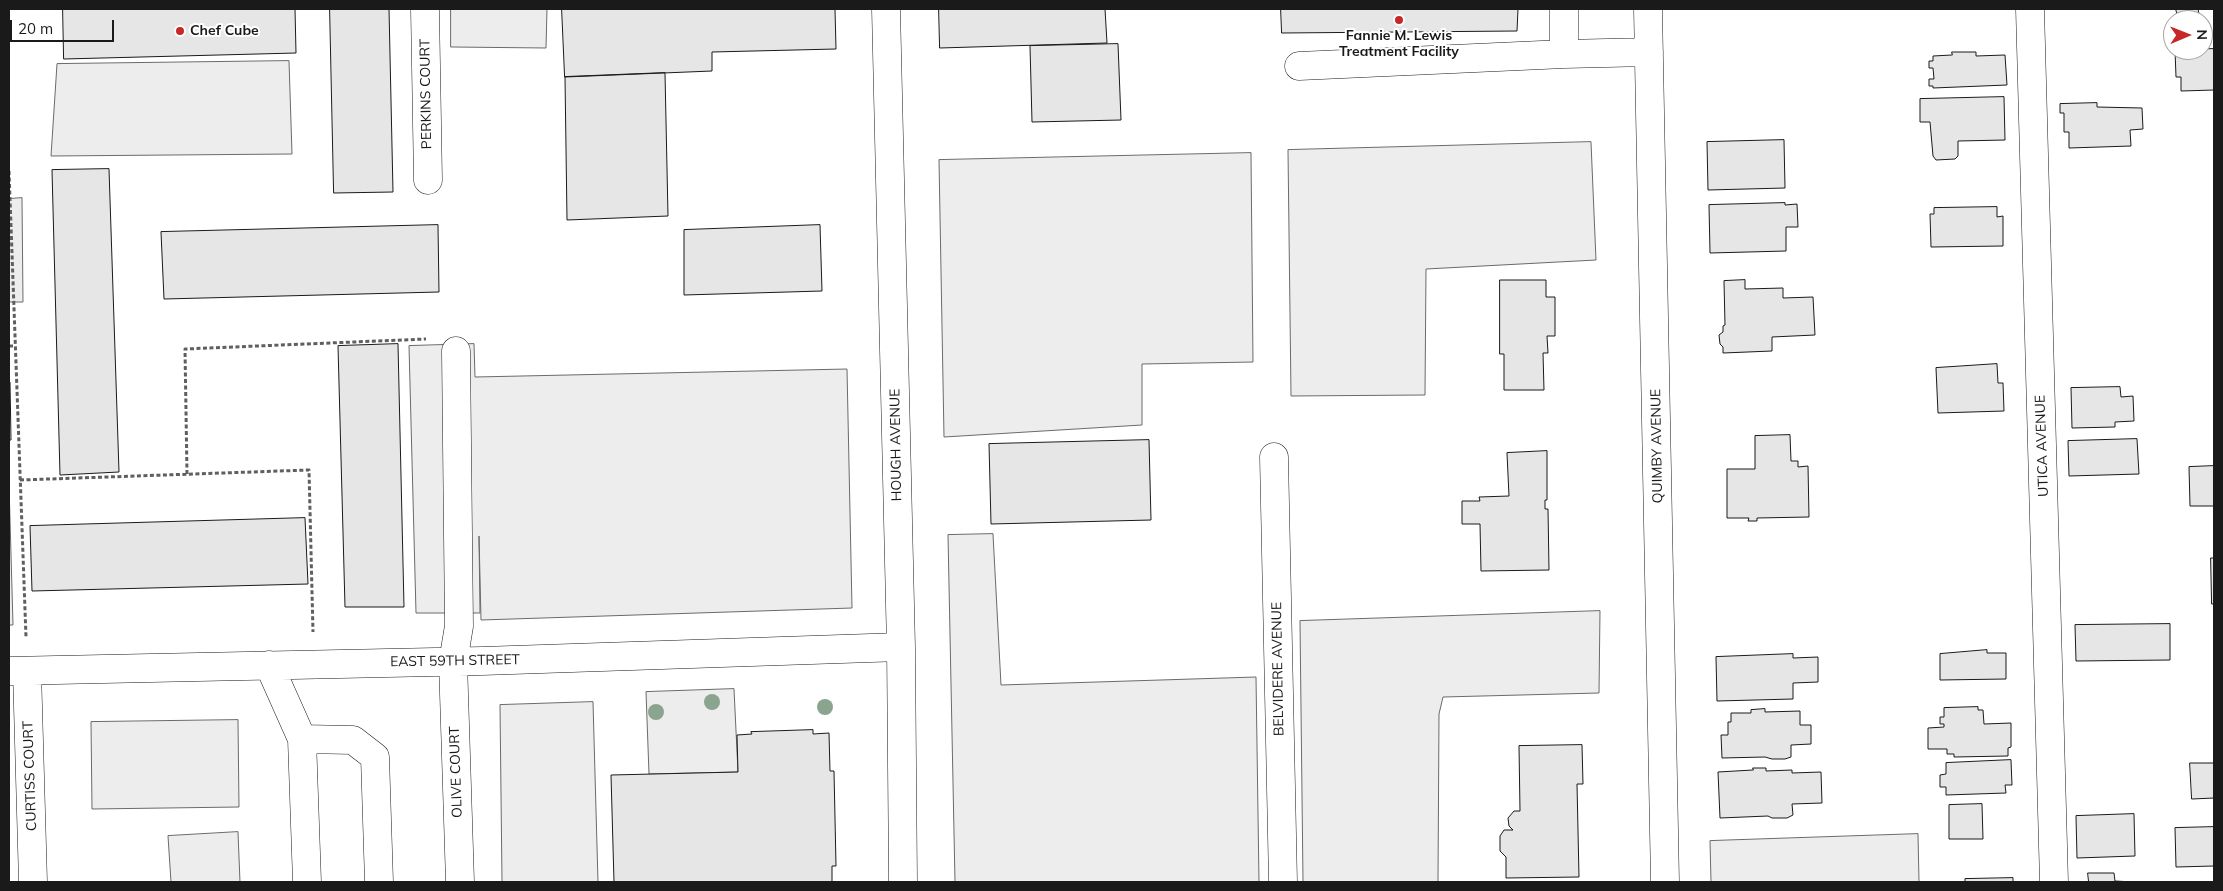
<!DOCTYPE html>
<style>
body{margin:0}
#map{position:relative;width:2223px;height:891px;overflow:hidden;background:#fff;font-family:Mulish,sans-serif}
canvas{display:block}
.frame{position:absolute;inset:0;border:10px solid #1a1a1a;pointer-events:none}
.north{position:absolute;left:2163px;top:10px;width:50px;height:50px;box-sizing:border-box;background:#fff;border:1px solid #a3a3a3;border-radius:50%;rotate:89deg;font-size:14px;font-weight:700;line-height:20px;text-align:center;color:#1a1a1a}
.north::after{content:'';display:block;margin:auto;width:18px;height:22px;background:#c62828;clip-path:polygon(50% 0,100% 100%,50% 72%,0 100%)}
.scale{position:absolute;left:10px;top:20px;width:104px;height:22px;box-sizing:border-box;border:2px solid #1a1a1a;border-top:0;padding-left:6px;font-size:15px;line-height:18px;white-space:nowrap;color:#1a1a1a;-webkit-text-stroke:4px #fff;paint-order:stroke}
</style>
<div id="map">
<canvas width="2223" height="891"></canvas>
<div class="frame"></div>
<div class="north">N</div>
<div class="scale">20 m</div>
</div>
<script>
const ctx = document.querySelector('canvas').getContext('2d');
ctx.lineJoin = 'round';
function fillPath(path, color) { ctx.fillStyle = color; ctx.fill(path, 'evenodd'); }
function stroke(path, color, width, dash) { ctx.strokeStyle = color; ctx.lineWidth = width; ctx.lineCap = dash ? 'butt' : 'round'; ctx.setLineDash(dash || []); ctx.stroke(path); }
function label(font, color, halo, rows, align = 'center') {
  ctx.font = font + ' Mulish,sans-serif'; ctx.lineWidth = 4; ctx.setLineDash([]); ctx.textBaseline = 'middle'; ctx.strokeStyle = halo; ctx.fillStyle = color; for (const [text, x, y, turn = 0] of rows) {
    ctx.save(); ctx.translate(x, y); ctx.rotate((+turn || 0) * Math.PI / 180); ctx.textAlign = isNaN(turn) ? turn : align; if (halo) ctx.strokeText(text, 0, 0); ctx.fillText(text, 0, 0); ctx.restore();
  }
}
const built = new Path2D(`
 M 451,9 L 547,9 L 546,48 L 451,47 Z
 M 289,61 L 292,154 L 51,156 L 57,64 Z
 M 1591,142 L 1596,260 L 1426,269 L 1425,395 L 1291,396 L 1288,150 Z
 M 1251,153 L 1253,362 L 1142,364 L 1142,425 L 944,437 L 939,160 Z
 M 22,198 L 23,302 L 9,302 L 9,199 Z
 M 474,344 L 475,377 L 847,369 L 852,608 L 481,620 L 479,536 L 480,613 L 416,613 L 409,346 Z
 M 9,484 L 13,625 L 9,625 Z
 M 993,534 L 1001,685 L 1256,677 L 1259,882 L 955,882 L 948,535 Z
 M 1600,611 L 1599,693 L 1443,697 L 1439,714 L 1438,882 L 1303,882 L 1300,621 Z
 M 734,689 L 738,772 L 649,774 L 646,692 Z
 M 593,702 L 598,882 L 502,882 L 500,705 Z
 M 238,720 L 239,807 L 92,809 L 91,722 Z
 M 238,832 L 240,882 L 171,882 L 168,836 Z
 M 1918,834 L 1919,882 L 1711,882 L 1710,841 Z`);
const building = new Path2D(`
 M 63,9 L 295,9 L 296,53 L 64,59 Z
 M 330,9 L 389,9 L 393,192 L 334,193 Z
 M 562,9 L 835,9 L 836,49 L 712,52 L 712,71 L 565,77 Z
 M 939,9 L 1105,9 L 1107,43 L 940,48 Z
 M 1281,9 L 1518,9 L 1517,31 L 1282,33 Z
 M 2176,9 L 2198,9 L 2200,19 L 2179,20 Z
 M 1118,44 L 1121,120 L 1032,122 L 1030,46 Z
 M 2214,49 L 2214,93 L 2214,90 L 2181,91 L 2181,77 L 2176,77 L 2175,50 Z
 M 1952,52 L 1976,52 L 1976,56 L 2005,55 L 2007,85 L 1933,88 L 1933,86 L 1929,86 L 1929,79 L 1934,79 L 1933,68 L 1929,68 L 1929,61 L 1933,61 L 1933,56 L 1952,55 Z
 M 665,73 L 668,216 L 567,220 L 565,77 Z
 M 2004,97 L 2005,140 L 1958,141 L 1958,156 L 1955,159 L 1936,160 L 1933,156 L 1930,122 L 1920,122 L 1920,99 Z
 M 2097,103 L 2097,107 L 2142,108 L 2143,129 L 2130,130 L 2131,146 L 2069,148 L 2069,132 L 2064,132 L 2064,113 L 2060,113 L 2060,104 Z
 M 1784,140 L 1785,188 L 1708,190 L 1707,142 Z
 M 109,169 L 119,472 L 60,475 L 52,170 Z
 M 1785,203 L 1785,205 L 1797,204 L 1798,227 L 1786,227 L 1786,251 L 1710,253 L 1709,205 Z
 M 1997,207 L 1997,217 L 2003,216 L 2003,246 L 1931,247 L 1930,214 L 1934,214 L 1934,208 Z
 M 438,225 L 439,292 L 164,299 L 161,232 Z
 M 820,225 L 822,291 L 684,295 L 684,230 Z
 M 1500,280 L 1546,280 L 1546,297 L 1555,297 L 1555,336 L 1547,336 L 1548,353 L 1543,353 L 1544,390 L 1504,390 L 1504,354 L 1500,354 Z
 M 1745,280 L 1745,289 L 1783,288 L 1783,298 L 1813,297 L 1815,335 L 1772,337 L 1772,351 L 1723,353 L 1723,347 L 1720,344 L 1719,335 L 1723,332 L 1723,326 L 1725,325 L 1724,281 Z
 M 398,344 L 404,607 L 345,607 L 338,346 Z
 M 1997,364 L 1998,383 L 2003,383 L 2004,411 L 1938,413 L 1936,368 Z
 M 9,382 L 10,382 L 11,440 L 9,440 Z
 M 2120,387 L 2121,397 L 2133,396 L 2134,421 L 2115,422 L 2115,427 L 2072,428 L 2071,388 Z
 M 1790,435 L 1791,461 L 1798,461 L 1798,467 L 1808,466 L 1809,517 L 1757,518 L 1757,521 L 1748,521 L 1749,518 L 1727,518 L 1727,469 L 1755,469 L 1755,436 Z
 M 2137,439 L 2139,474 L 2069,476 L 2068,441 Z
 M 1149,440 L 1151,520 L 991,524 L 989,444 Z
 M 1547,451 L 1547,500 L 1545,500 L 1545,509 L 1548,509 L 1549,570 L 1481,571 L 1480,524 L 1462,524 L 1462,501 L 1480,501 L 1479,497 L 1509,496 L 1507,453 Z
 M 2214,466 L 2214,506 L 2190,506 L 2189,467 Z
 M 305,518 L 308,584 L 32,591 L 30,526 Z
 M 2211,558 L 2214,558 L 2214,604 L 2212,604 Z
 M 2170,624 L 2170,660 L 2076,661 L 2075,625 Z
 M 1987,650 L 1987,653 L 2006,653 L 2006,679 L 1940,680 L 1940,654 Z
 M 1793,654 L 1793,658 L 1818,657 L 1818,682 L 1793,683 L 1793,699 L 1717,701 L 1716,657 Z
 M 1978,707 L 1978,710 L 1983,710 L 1984,724 L 2011,723 L 2011,747 L 2008,748 L 2008,756 L 1954,757 L 1954,754 L 1947,754 L 1947,749 L 1928,749 L 1928,728 L 1944,727 L 1944,724 L 1940,724 L 1940,717 L 1944,717 L 1944,708 Z
 M 1765,709 L 1765,712 L 1800,711 L 1800,725 L 1811,725 L 1811,744 L 1791,745 L 1791,757 L 1785,759 L 1772,759 L 1765,757 L 1722,758 L 1721,735 L 1728,735 L 1728,722 L 1731,722 L 1731,713 L 1751,713 L 1751,710 Z
 M 813,730 L 813,734 L 829,733 L 830,771 L 834,771 L 836,866 L 832,866 L 832,882 L 614,882 L 611,775 L 738,772 L 737,735 L 752,734 L 751,732 Z
 M 1582,745 L 1583,784 L 1577,784 L 1579,877 L 1506,878 L 1506,857 L 1500,851 L 1500,836 L 1504,830 L 1513,830 L 1509,826 L 1508,818 L 1514,811 L 1520,811 L 1519,746 Z
 M 2011,760 L 2012,785 L 2005,785 L 2006,793 L 1946,795 L 1946,787 L 1940,787 L 1940,775 L 1946,774 L 1946,763 Z
 M 2190,763 L 2214,763 L 2214,798 L 2192,799 Z
 M 1753,768 L 1766,768 L 1766,771 L 1792,770 L 1792,773 L 1821,772 L 1822,803 L 1792,804 L 1793,815 L 1787,818 L 1772,818 L 1768,816 L 1720,818 L 1718,772 L 1753,770 Z
 M 1982,804 L 1983,839 L 1949,839 L 1949,805 Z
 M 2134,814 L 2135,856 L 2077,858 L 2076,816 Z
 M 2214,827 L 2214,866 L 2176,867 L 2175,828 Z
 M 2088,873 L 2114,873 L 2115,881 L 2134,882 L 2089,882 Z
 M 2013,878 L 2013,882 L 1965,882 L 1965,879 Z`);
const path = new Path2D(`
 M 9,171 L 26,637
 M 9,346 L 15,346
 M 187,474 L 185,349 L 426,339
 M 20,480 L 309,470 L 313,632`);
const minor = new Path2D(`
 M 425,9 L 428,180
 M 886,9 L 901,647 L 903,882
 M 1648,9 L 1665,882
 M 2030,9 L 2054,882
 M 1564,54 L 1649,52
 M 1299,66 L 1564,54 L 1564,9
 M 456,351 L 459,626 L 453,662 L 460,882
 M 1274,457 L 1283,882
 M 269,665 L 302,739
 M 9,671 L 482,661 L 901,647
 M 27,671 L 33,882
 M 307,882 L 302,739 L 353,740 L 375,757 L 379,882`);
const trees = [
 [712,702],
 [825,707],
 [656,712]
];
const markers = [
 [1399,20,5,"#c62828"],
 [180,31,5,"#c62828"]
];
const poiNames = [
 ["Chef Cube",190,31],
 ["Fannie M. Lewis",1399,36,"center"],
 ["Treatment Facility",1399,52,"center"]
];
const streetNames = [
 ["PERKINS COURT",426,94,-91],
 ["HOUGH AVENUE",896,445,-91],
 ["QUIMBY AVENUE",1657,446,-91],
 ["UTICA AVENUE",2042,446,-92],
 ["EAST 59TH STREET",455,661,-1],
 ["BELVIDERE AVENUE",1278,669,-91],
 ["OLIVE COURT",456,772,-92],
 ["CURTISS COURT",30,776,-92]
];
fillPath(built, '#ededed');
stroke(built, '#6a6a6a', 1);
fillPath(building, '#e6e6e6');
stroke(building, '#1a1a1a', 1);
stroke(minor, '#1a1a1a', 29);
stroke(path, '#5f5f5f', 3, [4, 2.5]);
stroke(minor, '#fff', 28);
ctx.fillStyle = '#8aa48f';
for (const [x, y] of trees) { ctx.beginPath(); ctx.arc(x, y, 8, 0, 2 * Math.PI); ctx.fill(); }
for (const [x, y, r, color] of markers) { const dot = new Path2D(); dot.arc(x, y, r, 0, 2 * Math.PI); ctx.fillStyle = color; ctx.fill(dot); stroke(dot, '#fff', 2); }
label('bold 14px', '#1a1a1a', '#fff', poiNames, 'left');
label('14px', '#1a1a1a', '#fff', streetNames);
</script>
